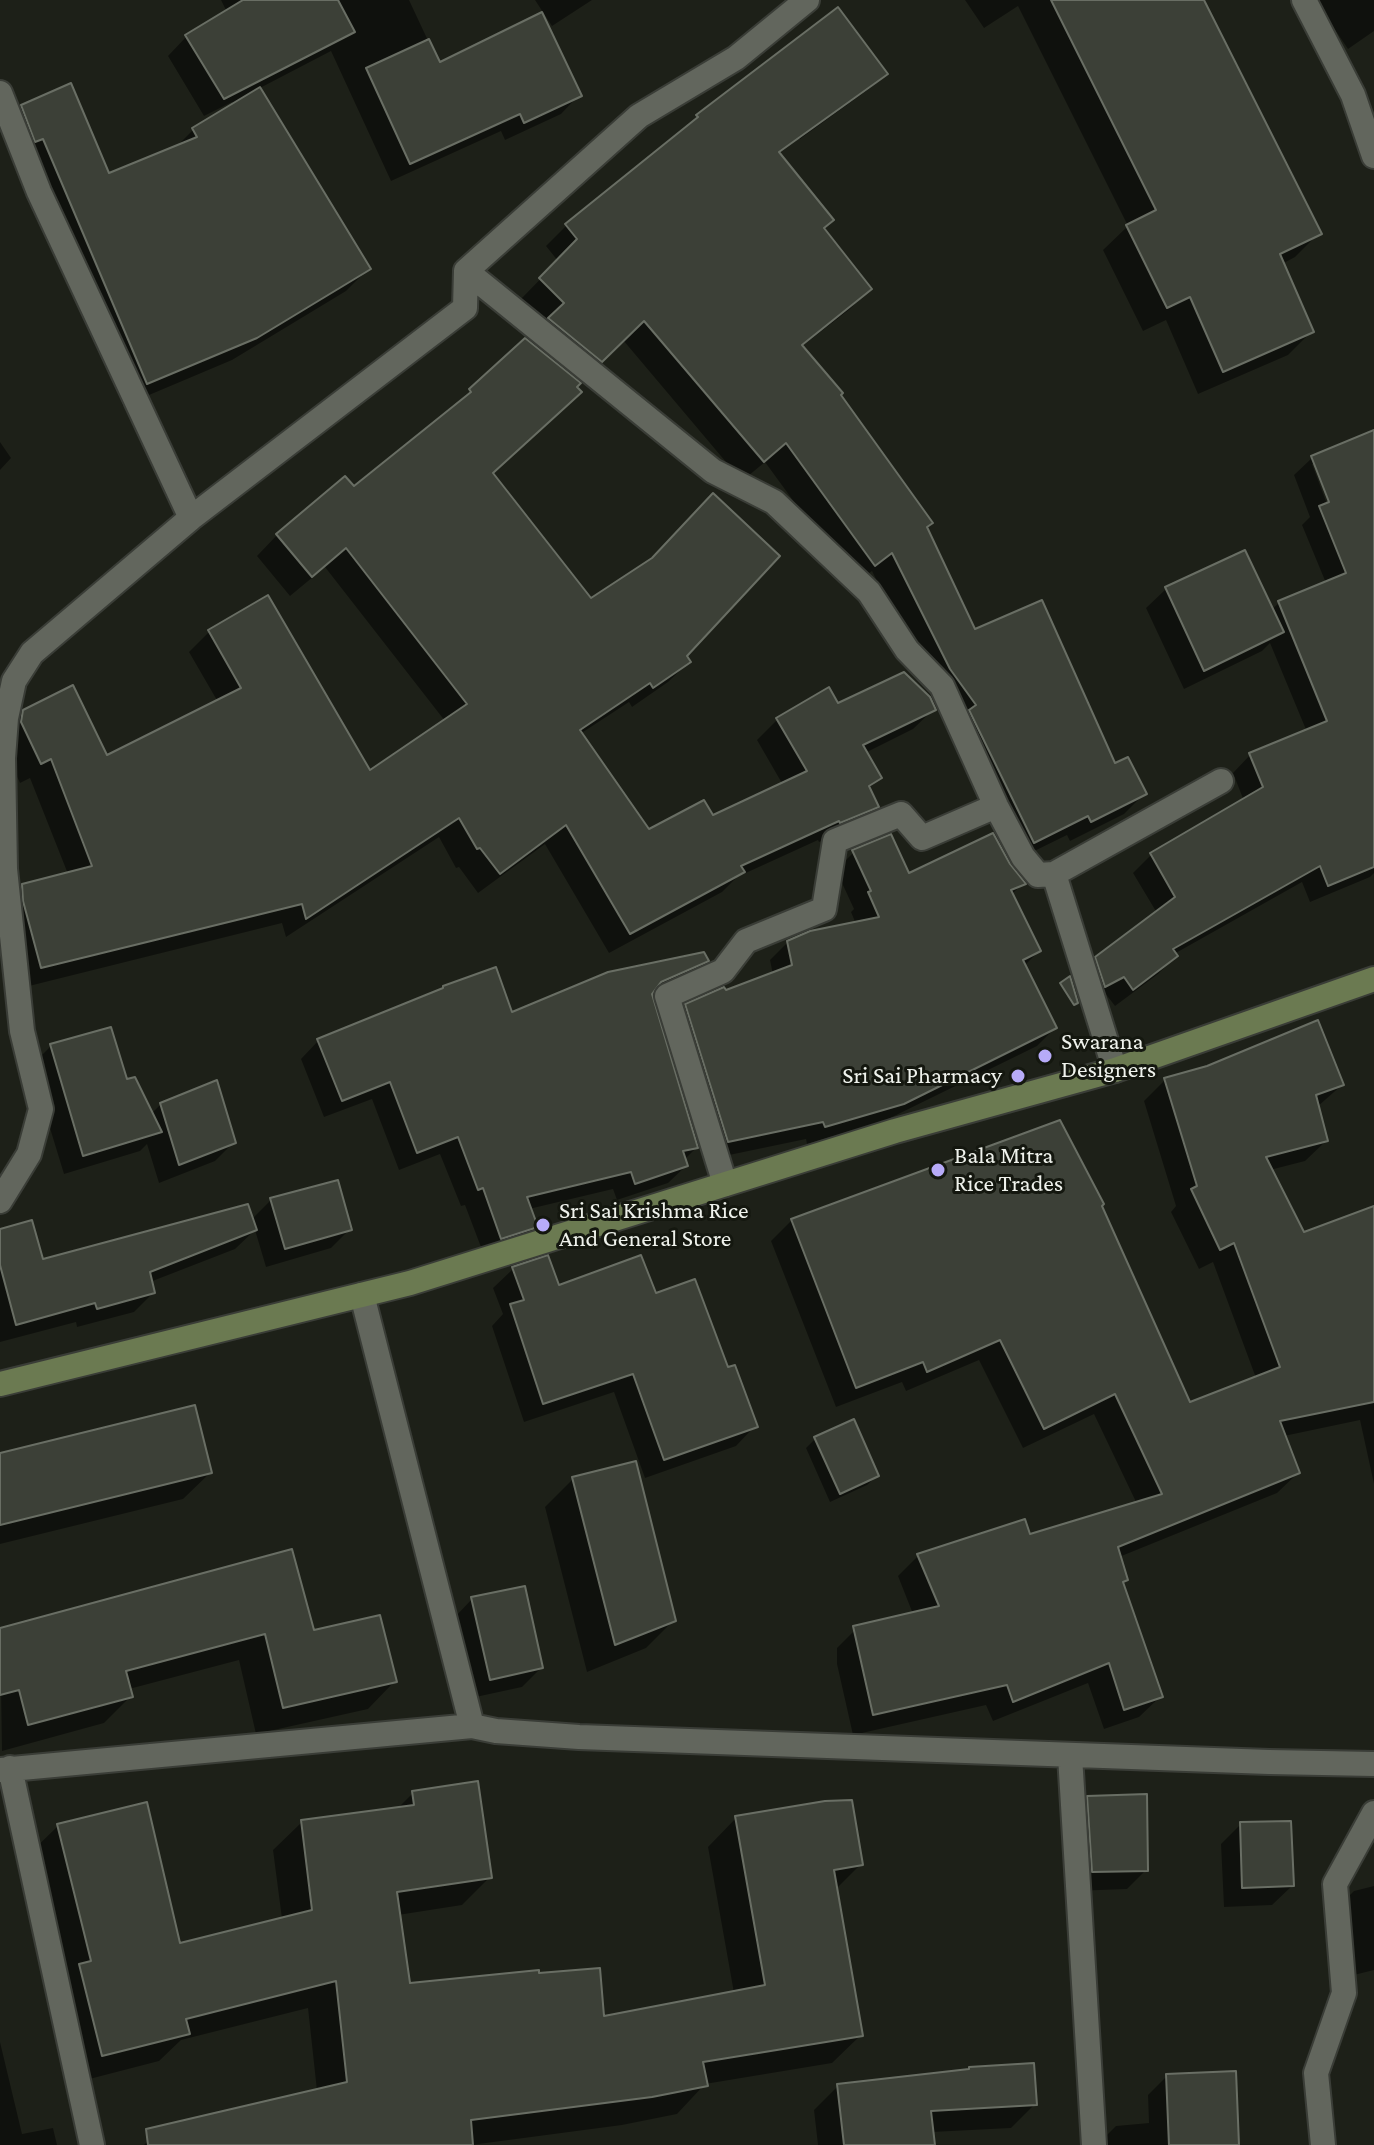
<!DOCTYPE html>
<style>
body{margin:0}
canvas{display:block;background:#1d2018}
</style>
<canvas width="1374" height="2145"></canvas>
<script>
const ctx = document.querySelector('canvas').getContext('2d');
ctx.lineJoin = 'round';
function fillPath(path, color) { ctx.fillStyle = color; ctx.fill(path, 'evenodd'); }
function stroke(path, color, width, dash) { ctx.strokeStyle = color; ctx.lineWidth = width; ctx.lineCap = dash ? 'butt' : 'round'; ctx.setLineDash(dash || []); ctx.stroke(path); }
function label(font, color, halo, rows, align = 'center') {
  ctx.font = font + ' "Crimson Pro",serif'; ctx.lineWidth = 6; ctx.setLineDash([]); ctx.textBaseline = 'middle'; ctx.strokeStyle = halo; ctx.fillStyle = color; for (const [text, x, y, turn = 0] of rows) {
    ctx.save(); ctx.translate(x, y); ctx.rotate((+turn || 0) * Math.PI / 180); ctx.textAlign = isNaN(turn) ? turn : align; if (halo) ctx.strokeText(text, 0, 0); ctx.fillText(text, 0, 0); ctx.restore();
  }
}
const shadow = new Path2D(`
 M 221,0 L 409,0 L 439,64 L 579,95 L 561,114 L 505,140 L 501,131 L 391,181 L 331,51 L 258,89 L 369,268 L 346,291 L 232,360 L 123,406 L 20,160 L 15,162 L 0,129 L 22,107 L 108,176 L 175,148 L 193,130 L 234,105 L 232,102 L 204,116 L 168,56 L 186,37 L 227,12 Z
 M 535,0 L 592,0 L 552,26 Z
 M 965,0 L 1202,0 L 1319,233 L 1295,257 L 1282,264 L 1312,331 L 1288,355 L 1198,394 L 1166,320 L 1143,331 L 1103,250 L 1128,226 L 1018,6 L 984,28 Z
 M 1315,0 L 1374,0 L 1374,31 L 1348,49 Z
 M 763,72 L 885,73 L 869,89 L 800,139 Z
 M 725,98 L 870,288 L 850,309 L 801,347 L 838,395 L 925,528 L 974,631 L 1144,794 L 1124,814 L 1070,841 L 1067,835 L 1014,861 L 957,726 L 930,689 L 872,571 L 854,584 L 765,462 L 742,481 L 623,340 L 491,474 L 591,601 L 685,656 L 689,662 L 668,682 L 632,707 L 629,702 L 580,734 L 649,832 L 712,817 L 783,785 L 757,740 L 777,720 L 837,706 L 934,709 L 913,729 L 865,753 L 879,778 L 868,789 L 876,807 L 856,827 L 819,842 L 818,840 L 737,877 L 722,892 L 609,953 L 545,844 L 478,893 L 459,867 L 456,868 L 439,837 L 286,937 L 282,923 L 21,988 L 2,906 L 23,886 L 68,874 L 30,778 L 20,783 L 1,742 L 3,733 L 24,712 L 106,757 L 218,702 L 189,652 L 209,632 L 369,773 L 445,721 L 325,567 L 290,596 L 257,556 L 277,535 L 353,488 L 450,412 L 527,342 L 545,324 L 520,300 L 558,261 L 546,246 L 566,226 Z
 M 0,442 L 11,458 L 0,470 Z
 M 1374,447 L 1374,873 L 1370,877 L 1310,902 L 1302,882 L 1174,954 L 1176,956 L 1158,974 L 1115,1006 L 1105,993 L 1087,1003 L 1079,976 L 1097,958 L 1157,913 L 1133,873 L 1151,855 L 1244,801 L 1233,773 L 1250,755 L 1307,732 L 1270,643 L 1262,651 L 1184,689 L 1146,608 L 1166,589 L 1244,552 L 1271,610 L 1279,603 L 1326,583 L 1302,525 L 1310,517 L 1294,475 L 1312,458 ZM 1312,464 L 1316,464 L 1334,510 L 1330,512 Z
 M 854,852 L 908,875 L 1008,865 L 1023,883 L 1011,895 L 1039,951 L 1024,966 L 1055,1028 L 1037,1046 L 884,1121 L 807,1144 L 806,1139 L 710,1159 L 668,1024 L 686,1006 L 773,975 L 770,960 L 788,942 L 856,924 L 851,912 L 854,909 L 836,870 Z
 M 706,961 L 689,978 L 650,995 L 696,1148 L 684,1160 L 686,1166 L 668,1183 L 617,1200 L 613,1189 L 529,1209 L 535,1227 L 518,1244 L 484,1255 L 465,1205 L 461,1206 L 440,1154 L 399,1170 L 372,1099 L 324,1117 L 301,1059 L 318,1041 L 510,1015 Z
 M 51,1046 L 125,1082 L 151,1114 L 161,1104 L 234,1142 L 215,1161 L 159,1183 L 147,1144 L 140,1151 L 64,1174 L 31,1066 Z
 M 1165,1080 L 1342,1085 L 1317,1107 L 1326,1141 L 1305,1161 L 1270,1170 L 1303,1235 L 1374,1209 L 1374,1484 L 1360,1420 L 1284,1436 L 1298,1473 L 1277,1493 L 1119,1557 L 1126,1579 L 1122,1584 L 1160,1697 L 1139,1717 L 1104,1729 L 1088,1683 L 993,1721 L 986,1705 L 853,1735 L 837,1664 L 837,1648 L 858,1627 L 913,1614 L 898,1576 L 918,1556 L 1029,1537 L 1137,1504 L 1094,1414 L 1023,1448 L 979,1360 L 906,1391 L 902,1382 L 836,1407 L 771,1241 L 792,1220 L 1100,1206 L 1189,1404 L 1256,1378 L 1213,1262 L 1199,1269 L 1171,1212 L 1176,1206 L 1144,1101 Z
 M 271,1200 L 350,1229 L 331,1248 L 266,1267 L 255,1230 L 235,1249 L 150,1282 L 153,1293 L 134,1312 L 77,1327 L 76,1322 L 0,1342 L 0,1231 L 41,1262 L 251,1220 Z
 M 547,1258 L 558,1288 L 654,1296 L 726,1370 L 755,1426 L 736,1446 L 645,1478 L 614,1392 L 524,1422 L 492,1326 L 503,1314 L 493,1288 L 513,1269 Z
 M 816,1438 L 877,1476 L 867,1485 L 830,1502 L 806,1448 Z
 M 0,1455 L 210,1473 L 183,1499 L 0,1544 Z
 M 573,1479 L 674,1620 L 646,1648 L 587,1672 L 545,1507 Z
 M 472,1599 L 541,1668 L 522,1687 L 471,1698 L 453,1619 Z
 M 0,1629 L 312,1633 L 394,1682 L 368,1709 L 256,1734 L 239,1660 L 129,1689 L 131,1696 L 104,1723 L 2,1751 Z
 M 413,1793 L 490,1877 L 462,1905 L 398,1915 L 408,1986 L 602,2018 L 734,1993 L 708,1847 L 736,1818 L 861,1864 L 835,1890 L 861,2035 L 832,2063 L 705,2084 L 677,2114 L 622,2125 L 471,2145 L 144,2145 L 162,2127 L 317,2091 L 308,2008 L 181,2040 L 159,2061 L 74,2083 L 29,1854 L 58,1826 L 179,1946 L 282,1919 L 273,1850 L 302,1822 L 396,1810 Z
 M 1088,1798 L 1146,1870 L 1127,1889 L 1074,1891 L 1069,1817 Z
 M 1241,1824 L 1292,1886 L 1272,1905 L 1224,1907 L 1221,1844 Z
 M 1374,1886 L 1374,1970 L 1350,1976 L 1335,1910 L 1354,1891 Z
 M 0,2042 L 22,2134 L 53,2128 L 57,2145 L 0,2145 Z
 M 1167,2076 L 1237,2145 L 1097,2145 L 1116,2126 L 1149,2123 L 1148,2095 Z
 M 838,2086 L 1035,2104 L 1011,2128 L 932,2132 L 933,2145 L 818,2145 L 814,2110 Z`);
const building = new Path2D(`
 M 243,0 L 338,0 L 355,32 L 224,99 L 185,35 Z
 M 1051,0 L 1204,0 L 1322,234 L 1280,254 L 1314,332 L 1223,372 L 1190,297 L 1167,308 L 1126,225 L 1156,210 Z
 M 838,7 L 888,74 L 779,152 L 834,220 L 824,228 L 872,289 L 802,345 L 843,393 L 841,395 L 933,523 L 927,527 L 975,629 L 1042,600 L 1115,763 L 1128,757 L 1147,794 L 1091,822 L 1088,816 L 1034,843 L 969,710 L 976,705 L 950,669 L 892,553 L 875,566 L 786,443 L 764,462 L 644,321 L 602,362 L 548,318 L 564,303 L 539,278 L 577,239 L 565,224 L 698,117 L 696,115 Z
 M 542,12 L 582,96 L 524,123 L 520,114 L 410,164 L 366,68 L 429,39 L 440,62 Z
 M 71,83 L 109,173 L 197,137 L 192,128 L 260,87 L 371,269 L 257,338 L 147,384 L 43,139 L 35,142 L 21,105 Z
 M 525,338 L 581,383 L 577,387 L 582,392 L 493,473 L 591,598 L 652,558 L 713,493 L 780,556 L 687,656 L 691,662 L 653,688 L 650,683 L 580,730 L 649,829 L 704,800 L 713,815 L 807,771 L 776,718 L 829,687 L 838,703 L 904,672 L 930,697 L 936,710 L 863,745 L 882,778 L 869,786 L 879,807 L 840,823 L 839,821 L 741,866 L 745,872 L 630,934 L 566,825 L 500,874 L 480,848 L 477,849 L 459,818 L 306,919 L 302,904 L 41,968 L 23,901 L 22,884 L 92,866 L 51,759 L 41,764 L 21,722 L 23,710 L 73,685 L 107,755 L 241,688 L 208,630 L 268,595 L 370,770 L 467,704 L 346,548 L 312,577 L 276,534 L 345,476 L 354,486 L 471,392 L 469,389 Z
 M 1374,430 L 1374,867 L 1328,886 L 1320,866 L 1173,949 L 1178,956 L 1133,990 L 1124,977 L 1105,987 L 1095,957 L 1175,897 L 1150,853 L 1263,787 L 1249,753 L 1327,721 L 1278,601 L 1346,573 L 1319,506 L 1329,502 L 1311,456 Z
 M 1245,550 L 1284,632 L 1204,671 L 1165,587 Z
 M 993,833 L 1010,864 L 1026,884 L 1011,890 L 1041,951 L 1023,960 L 1057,1028 L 904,1104 L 825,1127 L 823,1122 L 728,1142 L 685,1004 L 724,987 L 726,990 L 792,965 L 787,941 L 810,931 L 879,917 L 868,892 L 871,891 L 852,850 L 891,834 L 909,873 Z
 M 704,952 L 709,961 L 661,982 L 652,994 L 698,1148 L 683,1151 L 688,1166 L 635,1184 L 631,1172 L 527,1197 L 538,1227 L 501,1239 L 483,1188 L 478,1190 L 458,1137 L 417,1153 L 390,1082 L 342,1101 L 317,1039 L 443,988 L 443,986 L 496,967 L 512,1012 L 608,972 Z
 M 1070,976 L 1078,1003 L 1074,1005 L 1060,983 Z
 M 1318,1020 L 1344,1085 L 1316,1095 L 1328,1141 L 1266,1157 L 1304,1232 L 1374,1206 L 1374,1402 L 1280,1421 L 1300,1473 L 1118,1547 L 1128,1580 L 1123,1582 L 1163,1697 L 1124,1710 L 1109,1663 L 1013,1702 L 1007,1685 L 873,1715 L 853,1626 L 939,1606 L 917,1554 L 1025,1519 L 1030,1534 L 1162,1494 L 1115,1394 L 1044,1429 L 1000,1340 L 927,1372 L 923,1362 L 856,1388 L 791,1219 L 1060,1120 L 1104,1204 L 1102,1206 L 1190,1402 L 1280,1367 L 1234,1243 L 1220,1250 L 1191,1189 L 1197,1186 L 1164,1078 L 1207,1066 Z
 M 111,1027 L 127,1079 L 135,1077 L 162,1132 L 83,1156 L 50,1044 Z
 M 217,1080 L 236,1143 L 179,1165 L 160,1103 Z
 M 338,1180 L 352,1230 L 285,1249 L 270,1198 Z
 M 248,1204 L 257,1230 L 150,1272 L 155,1293 L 97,1309 L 95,1303 L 16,1325 L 0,1265 L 0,1229 L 32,1220 L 43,1259 Z
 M 548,1255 L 559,1285 L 641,1255 L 656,1293 L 695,1279 L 728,1367 L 735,1365 L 758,1427 L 664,1460 L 633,1374 L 543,1404 L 510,1304 L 524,1300 L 512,1267 Z
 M 195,1405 L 212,1473 L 0,1525 L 0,1453 Z
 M 854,1419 L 879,1476 L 840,1494 L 814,1437 Z
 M 636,1461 L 676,1621 L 615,1645 L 572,1477 Z
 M 292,1549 L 314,1630 L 380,1615 L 397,1682 L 283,1708 L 265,1634 L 126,1671 L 133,1697 L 28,1725 L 19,1690 L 0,1695 L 0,1628 Z
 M 525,1586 L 543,1668 L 490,1680 L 471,1597 Z
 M 478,1781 L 492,1878 L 397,1892 L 410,1983 L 539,1970 L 539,1973 L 600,1968 L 604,2016 L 765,1985 L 735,1816 L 825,1801 L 852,1800 L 863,1865 L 834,1870 L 863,2036 L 703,2062 L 708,2086 L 652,2097 L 471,2120 L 473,2145 L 148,2145 L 146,2129 L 347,2082 L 336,1981 L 186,2019 L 190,2034 L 102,2056 L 79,1964 L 91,1961 L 57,1824 L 147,1802 L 180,1943 L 312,1910 L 301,1820 L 414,1805 L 412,1791 Z
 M 1147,1794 L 1148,1871 L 1092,1872 L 1087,1796 Z
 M 1291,1821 L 1294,1886 L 1242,1888 L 1240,1822 Z
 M 1034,2063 L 1037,2105 L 931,2111 L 935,2145 L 844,2145 L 837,2084 L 969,2069 L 969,2067 Z
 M 1236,2071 L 1239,2145 L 1169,2145 L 1166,2074 Z`);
const street = new Path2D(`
 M 1304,0 L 1353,95 L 1374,156
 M 0,93 L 39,192 L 191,518
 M 466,271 L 713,471 L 774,502 L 869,592 L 907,650 L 942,686 L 996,806 L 1023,857 L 1038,875 L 1054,874 L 1115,1070
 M 1054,874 L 1221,781
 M 725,1184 L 667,996 L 723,971 L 746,941 L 824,909 L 835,841 L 901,814 L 922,838 L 996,806
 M 0,1201 L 29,1154 L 41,1109 L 22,1031 L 5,869 L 3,758 L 6,718 L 14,681 L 32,653 L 191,518 L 465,308 L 466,271 L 639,116 L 736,58 L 807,0
 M 362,1295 L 472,1726 L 496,1731 L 579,1737 L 1269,1762 L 1374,1764
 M 1070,1756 L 1094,2145
 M 10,1768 L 92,2145
 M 0,1770 L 472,1726
 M 1323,2145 L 1316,2073 L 1344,1993 L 1335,1884 L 1374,1813`);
const secondary = new Path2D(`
 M 0,1384 L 410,1283 L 895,1131 L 1115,1070 L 1374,979`);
const markers = [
 [1045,1056,8,"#b7abf8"],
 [1018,1076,8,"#b7abf8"],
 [938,1170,8,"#b7abf8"],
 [543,1225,8,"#b7abf8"]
];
const poiNames = [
 ["Swarana",1061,1042],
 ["Designers",1061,1070],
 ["Sri Sai Pharmacy",1002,1076,"right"],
 ["Bala Mitra",954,1156],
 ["Rice Trades",954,1184],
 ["Sri Sai Krishma Rice",559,1211],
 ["And General Store",559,1239]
];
fillPath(shadow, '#0007');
fillPath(building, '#3c4037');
stroke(building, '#696e64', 2);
stroke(street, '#3a3d37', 28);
stroke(secondary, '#3a3d37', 28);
stroke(street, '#62665d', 24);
stroke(secondary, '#6b7a51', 24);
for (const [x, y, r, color] of markers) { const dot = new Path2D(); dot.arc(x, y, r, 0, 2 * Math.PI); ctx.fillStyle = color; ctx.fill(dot); stroke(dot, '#14170f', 3); }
label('24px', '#eff2ec', '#14170f', poiNames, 'left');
</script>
